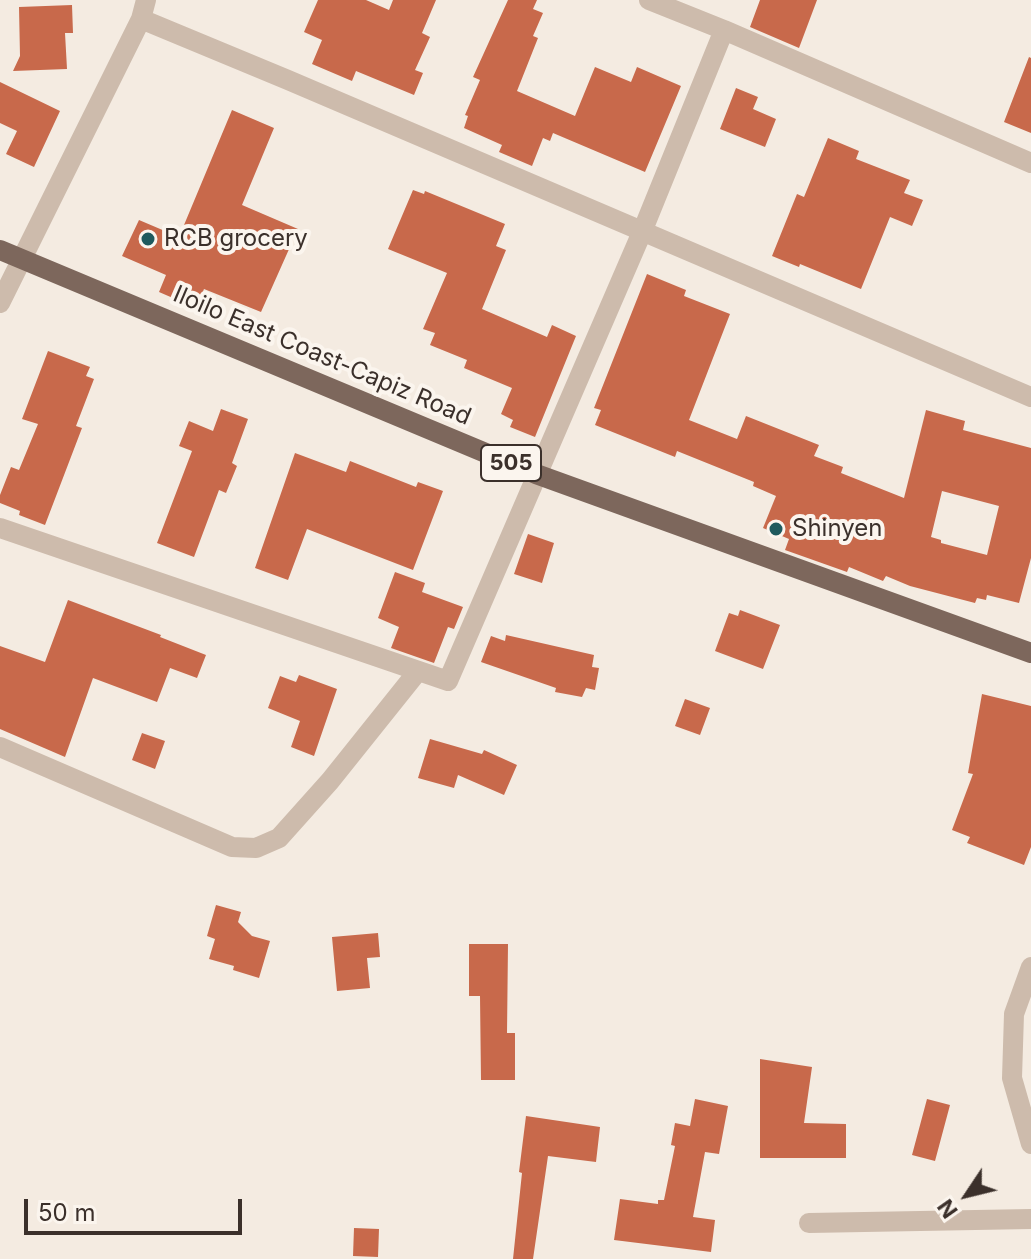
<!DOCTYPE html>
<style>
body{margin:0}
#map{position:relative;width:1031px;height:1259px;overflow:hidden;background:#f4ebe1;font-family:Inter,sans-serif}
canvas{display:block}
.north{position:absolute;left:927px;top:1155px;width:80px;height:80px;-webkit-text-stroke:6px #fbf5ee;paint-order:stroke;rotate:235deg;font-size:22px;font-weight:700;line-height:32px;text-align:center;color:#3b302b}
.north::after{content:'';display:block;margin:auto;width:28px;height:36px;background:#3b302b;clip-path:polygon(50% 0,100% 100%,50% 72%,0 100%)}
.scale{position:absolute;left:24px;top:1199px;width:218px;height:36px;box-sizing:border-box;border:4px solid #3b302b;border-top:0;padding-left:10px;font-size:24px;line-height:28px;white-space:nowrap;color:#3b302b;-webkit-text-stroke:6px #fbf5ee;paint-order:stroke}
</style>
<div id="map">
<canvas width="1031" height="1259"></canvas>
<div class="north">N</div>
<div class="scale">50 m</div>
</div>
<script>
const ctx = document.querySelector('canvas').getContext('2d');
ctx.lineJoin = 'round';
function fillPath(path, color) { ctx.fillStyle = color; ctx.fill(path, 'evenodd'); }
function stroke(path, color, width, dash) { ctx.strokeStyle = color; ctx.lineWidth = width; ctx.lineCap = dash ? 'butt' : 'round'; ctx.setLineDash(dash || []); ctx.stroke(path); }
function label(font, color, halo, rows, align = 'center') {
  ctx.font = font + ' Inter,sans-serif'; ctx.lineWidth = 8; ctx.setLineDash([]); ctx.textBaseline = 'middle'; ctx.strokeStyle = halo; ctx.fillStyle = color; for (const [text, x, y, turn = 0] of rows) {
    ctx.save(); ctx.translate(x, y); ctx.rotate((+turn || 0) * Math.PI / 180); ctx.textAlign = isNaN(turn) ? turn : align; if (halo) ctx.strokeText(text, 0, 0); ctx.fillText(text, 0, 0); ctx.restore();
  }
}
const building = new Path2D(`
 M 318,0 L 366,0 L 389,10 L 393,0 L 436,0 L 422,33 L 430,37 L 415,70 L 423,73 L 414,95 L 356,71 L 352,81 L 312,64 L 322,40 L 304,32 Z
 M 508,0 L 537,0 L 533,9 L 543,13 L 533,36 L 538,38 L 517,91 L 575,116 L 595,67 L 631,82 L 637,67 L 681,86 L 645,172 L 553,133 L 550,141 L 543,138 L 532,166 L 499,152 L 502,145 L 464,128 L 468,116 L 465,115 L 480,80 L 473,77 Z
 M 760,0 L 817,0 L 799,48 L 750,27 Z
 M 72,5 L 73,33 L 65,33 L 67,69 L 13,71 L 20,56 L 19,7 Z
 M 1029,57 L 1031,58 L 1031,133 L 1004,122 Z
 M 0,82 L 60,111 L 34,167 L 6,154 L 17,131 L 0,123 Z
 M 736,88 L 758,97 L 753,109 L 776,119 L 765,147 L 720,129 Z
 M 232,110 L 274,128 L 242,205 L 298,229 L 261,312 L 204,289 L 196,308 L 159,292 L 166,275 L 122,256 L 139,220 L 179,237 Z
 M 828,138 L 859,151 L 856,159 L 910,180 L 904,193 L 923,200 L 912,226 L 890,217 L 861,289 L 800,264 L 799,267 L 772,256 L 797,194 L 804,197 Z
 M 413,190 L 424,194 L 425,191 L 505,224 L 496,246 L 506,250 L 482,309 L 547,337 L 552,325 L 576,336 L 535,437 L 510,427 L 513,420 L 501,414 L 512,388 L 464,368 L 467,360 L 430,345 L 435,333 L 423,329 L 447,273 L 388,249 Z
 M 647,274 L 686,290 L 684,296 L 730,314 L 689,420 L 737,439 L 746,416 L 819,445 L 814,456 L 843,467 L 841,473 L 904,498 L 926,410 L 965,421 L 963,430 L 1031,448 L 1031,558 L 1019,603 L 987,595 L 986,600 L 977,598 L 975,603 L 910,586 L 886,576 L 883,581 L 849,567 L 847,572 L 785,550 L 789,539 L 763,528 L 776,496 L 753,486 L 754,482 L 677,451 L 675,457 L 595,425 L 601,410 L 594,408 ZM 942,491 L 999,506 L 987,555 L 941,543 L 941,540 L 931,537 Z
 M 48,351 L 90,367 L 86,376 L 94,379 L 76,426 L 82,428 L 45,525 L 19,515 L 20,511 L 0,503 L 0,495 L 11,467 L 19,470 L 38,424 L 22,419 Z
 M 221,409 L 248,419 L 232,463 L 237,466 L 226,493 L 219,490 L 194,557 L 157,543 L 192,451 L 179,446 L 189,421 L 213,431 Z
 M 295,453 L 346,472 L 350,461 L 416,487 L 418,482 L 443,491 L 413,570 L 307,529 L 288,580 L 255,568 Z
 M 528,534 L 554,543 L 542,583 L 514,574 Z
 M 395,572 L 425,583 L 422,592 L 463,607 L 454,629 L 448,627 L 434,663 L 391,648 L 399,627 L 378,618 Z
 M 68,600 L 161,635 L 160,637 L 206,655 L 197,678 L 170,668 L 157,702 L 93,678 L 65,757 L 0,729 L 0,646 L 45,662 Z
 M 740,610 L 780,625 L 763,669 L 715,651 L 729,613 L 738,616 Z
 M 506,635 L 594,655 L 592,667 L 599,668 L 595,690 L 586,688 L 582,697 L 555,692 L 556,688 L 481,662 L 491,636 L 505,641 Z
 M 299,675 L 337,689 L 314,756 L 291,747 L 300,721 L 268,708 L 280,676 L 296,682 Z
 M 982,694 L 1031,706 L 1031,847 L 1024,865 L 967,843 L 970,837 L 952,830 L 973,774 L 968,773 Z
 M 685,699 L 710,708 L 700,735 L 675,726 Z
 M 142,733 L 165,741 L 155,769 L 132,760 Z
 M 430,739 L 482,754 L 484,750 L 517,765 L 504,795 L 458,775 L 454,788 L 418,778 Z
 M 216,905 L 241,912 L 238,922 L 252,936 L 270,941 L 259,978 L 233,970 L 234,966 L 209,959 L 215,939 L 207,936 Z
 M 378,933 L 380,957 L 367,958 L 370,988 L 337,991 L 332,937 Z
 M 469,944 L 508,944 L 507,1033 L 515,1033 L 515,1080 L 481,1080 L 480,996 L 469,996 Z
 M 760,1059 L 812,1067 L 804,1123 L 846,1124 L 846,1158 L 760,1158 Z
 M 695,1099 L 728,1106 L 719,1154 L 705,1152 L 693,1217 L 715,1220 L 711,1252 L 614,1240 L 620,1199 L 658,1204 L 658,1200 L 664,1200 L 675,1146 L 671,1145 L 675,1123 L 690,1126 Z
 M 927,1099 L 950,1105 L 935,1161 L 912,1155 Z
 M 526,1116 L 600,1127 L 596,1162 L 548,1156 L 533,1259 L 513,1259 L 522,1173 L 519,1172 Z
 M 354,1228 L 379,1229 L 378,1257 L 353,1256 Z`);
const minor = new Path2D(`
 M 649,0 L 724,30 L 1031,163
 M 141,19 L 288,80 L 1031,397
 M 0,303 L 141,19 L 146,0
 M 0,528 L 448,681 L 642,232 L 724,30
 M 0,747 L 232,847 L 256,848 L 279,838 L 330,781 L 418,671
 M 1031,967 L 1014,1014 L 1012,1078 L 1031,1144
 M 809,1223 L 1031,1219`);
const primary = new Path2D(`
 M 0,250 L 536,474 L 1031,653`);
const markers = [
 [148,239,8,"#1f5a5e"],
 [776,529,8,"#1f5a5e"]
];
const shields = [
 [511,463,60]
];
const shieldNames = [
 ["505",511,463]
];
const poiNames = [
 ["RCB grocery",164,239],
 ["Shinyen",792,529]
];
const streetNames = [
 ["Iloilo East Coast-Capiz Road",322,356,23]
];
fillPath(building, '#c8694b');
stroke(minor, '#cdbbac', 20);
stroke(primary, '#7d675c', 20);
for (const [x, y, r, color] of markers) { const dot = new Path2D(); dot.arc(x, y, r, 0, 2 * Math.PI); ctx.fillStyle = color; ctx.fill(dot); stroke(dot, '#fbf5ee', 3); }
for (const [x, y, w] of shields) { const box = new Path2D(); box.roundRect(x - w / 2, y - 18, w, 36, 6); ctx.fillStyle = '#fbf5ee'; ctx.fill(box); stroke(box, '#3b302b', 2); }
label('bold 22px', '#3b302b', null, shieldNames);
label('24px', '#3b302b', '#fbf5ee', poiNames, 'left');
label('24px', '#3b302b', '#fbf5ee', streetNames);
</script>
